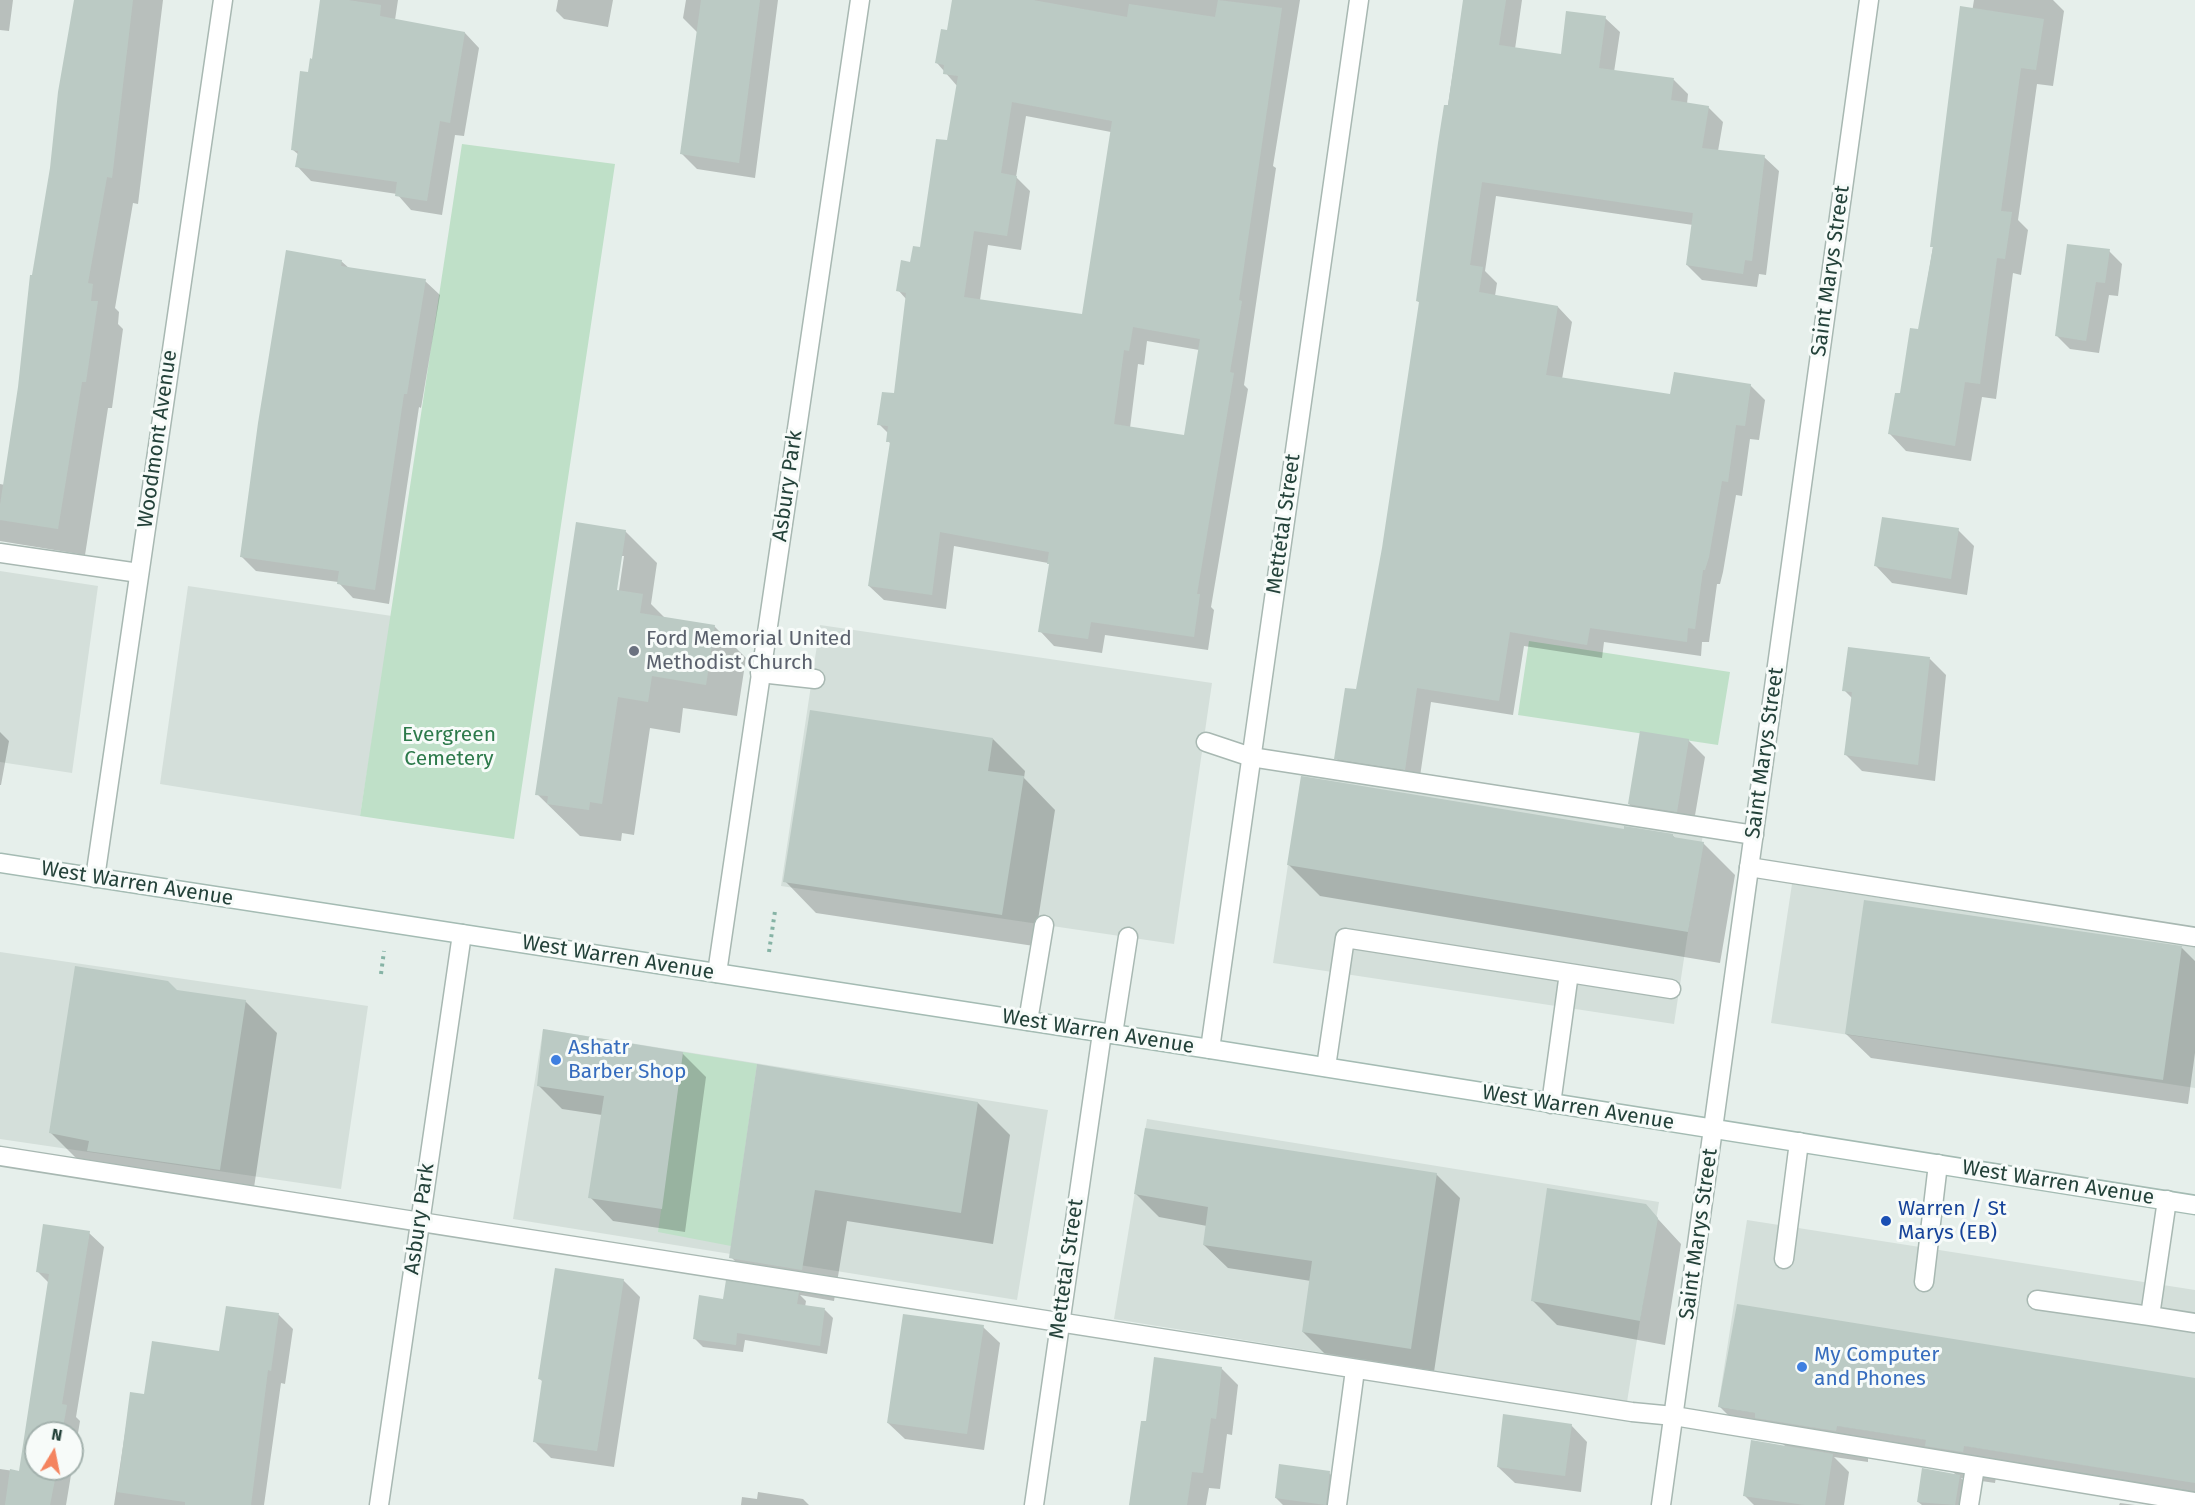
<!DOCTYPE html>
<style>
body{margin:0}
#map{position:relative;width:2195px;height:1505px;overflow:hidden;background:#e6efeb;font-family:"Fira Sans",sans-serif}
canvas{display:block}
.north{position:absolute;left:24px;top:1421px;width:60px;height:60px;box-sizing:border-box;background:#f7fbf9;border:2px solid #a3b1ad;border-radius:50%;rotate:10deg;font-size:16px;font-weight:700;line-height:24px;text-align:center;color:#24423a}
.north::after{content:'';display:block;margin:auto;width:21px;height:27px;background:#f4845f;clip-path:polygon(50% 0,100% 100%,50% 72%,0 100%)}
</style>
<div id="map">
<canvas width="2195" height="1505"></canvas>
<div class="north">N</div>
</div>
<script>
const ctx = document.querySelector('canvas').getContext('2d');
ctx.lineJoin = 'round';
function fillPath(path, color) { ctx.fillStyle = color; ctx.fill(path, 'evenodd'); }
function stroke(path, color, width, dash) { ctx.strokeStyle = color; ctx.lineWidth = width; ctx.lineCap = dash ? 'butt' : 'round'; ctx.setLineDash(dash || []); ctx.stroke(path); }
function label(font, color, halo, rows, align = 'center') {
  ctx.font = font + ' "Fira Sans",sans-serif'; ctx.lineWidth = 6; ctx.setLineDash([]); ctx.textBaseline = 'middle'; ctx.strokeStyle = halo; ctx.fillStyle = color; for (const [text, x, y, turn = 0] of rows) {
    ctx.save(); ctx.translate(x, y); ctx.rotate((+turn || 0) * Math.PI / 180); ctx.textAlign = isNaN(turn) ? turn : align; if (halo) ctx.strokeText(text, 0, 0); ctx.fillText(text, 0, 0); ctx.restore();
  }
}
const built = new Path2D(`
 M 0,571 L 98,586 L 72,773 L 0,762 Z
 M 188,586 L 392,616 L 360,816 L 160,784 Z
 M 820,625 L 1212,683 L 1174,944 L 781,886 Z
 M 1302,773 L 1703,834 L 1674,1024 L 1273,963 Z
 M 1792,884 L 2195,947 L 2195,1088 L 1771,1023 Z
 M 0,952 L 368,1006 L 341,1189 L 0,1139 Z
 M 543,1029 L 1048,1110 L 1017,1300 L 513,1219 Z
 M 1147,1119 L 1659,1202 L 1627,1402 L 1114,1319 Z
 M 1747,1220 L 2195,1290 L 2195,1482 L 1718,1407 Z`);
const green = new Path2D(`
 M 462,144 L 615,164 L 514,839 L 360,816 Z
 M 1529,641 L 1730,672 L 1718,745 L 1518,715 Z
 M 683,1052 L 757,1064 L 731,1246 L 658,1232 Z`);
const shadow = new Path2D(`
 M 0,0 L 13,0 L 9,31 L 0,30 Z
 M 75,0 L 163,0 L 138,204 L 133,203 L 115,308 L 119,312 L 118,324 L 123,329 L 112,408 L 108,408 L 85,555 L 0,541 L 0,484 L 5,485 Z
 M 322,0 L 398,0 L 395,20 L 465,33 L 479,48 L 464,136 L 455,135 L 442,215 L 411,210 L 397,194 L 311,181 L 297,166 L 299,155 L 293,150 L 313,60 Z
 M 558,0 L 613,0 L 608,27 L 564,19 L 556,11 Z
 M 686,0 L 778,0 L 755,178 L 697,169 L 681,153 L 698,33 L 683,18 Z
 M 954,0 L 1300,0 L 1273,166 L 1276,168 L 1244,385 L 1248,389 L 1211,607 L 1214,610 L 1208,650 L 1105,635 L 1102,653 L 1054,646 L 1040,631 L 1051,565 L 1048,563 L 954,546 L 946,609 L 884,600 L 869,586 L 891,444 L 888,441 L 889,434 L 879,424 L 895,395 L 907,300 L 898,290 L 921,249 L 948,142 L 958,87 L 937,63 L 948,32 ZM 1026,116 L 1111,132 L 1083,316 L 980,300 L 988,245 L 1021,250 L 1030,191 L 1016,177 ZM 1147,341 L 1199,350 L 1185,437 L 1130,428 L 1138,364 L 1144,365 Z
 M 1464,0 L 1522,0 L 1515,49 L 1562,56 L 1605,18 L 1620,32 L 1614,72 L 1674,80 L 1688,94 L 1687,104 L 1708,107 L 1723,122 L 1718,151 L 1764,157 L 1779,171 L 1766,275 L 1759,274 L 1757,287 L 1702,280 L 1687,265 L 1693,225 L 1496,196 L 1485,271 L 1497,283 L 1495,296 L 1558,307 L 1572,322 L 1562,379 L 1672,396 L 1750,385 L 1765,400 L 1759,440 L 1750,439 L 1742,496 L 1736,495 L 1723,572 L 1720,584 L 1717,584 L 1709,642 L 1702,642 L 1701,656 L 1604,642 L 1602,658 L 1524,646 L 1513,715 L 1431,702 L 1419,783 L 1351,773 L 1336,758 L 1357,691 L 1383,548 L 1420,303 L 1418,301 Z
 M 1974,0 L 2053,0 L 2064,11 L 2053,86 L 2037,84 L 2018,220 L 2028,230 L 2021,275 L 2013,273 L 1996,399 L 1982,397 L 1971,461 L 1906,451 L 1890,434 L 1919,331 Z
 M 2109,251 L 2122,264 L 2118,296 L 2109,295 L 2099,353 L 2070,349 L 2057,336 Z
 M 341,261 L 349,268 L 425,281 L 440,295 L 421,408 L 419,407 L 389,604 L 353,598 L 338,582 L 256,571 L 241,556 Z
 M 1958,530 L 1974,546 L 1967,595 L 1892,583 L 1876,566 Z
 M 625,531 L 657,563 L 651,604 L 666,619 L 714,626 L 746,658 L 737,716 L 683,708 L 680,733 L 650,728 L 634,835 L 622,833 L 621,841 L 580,836 L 537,794 ZM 621,556 L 624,556 L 618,597 L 615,597 Z
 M 1930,659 L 1946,675 L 1935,781 L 1862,771 L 1845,754 L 1853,699 L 1844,690 Z
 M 0,732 L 9,741 L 1,785 L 0,785 Z
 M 993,739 L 1025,771 L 1024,778 L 1055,810 L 1034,946 L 816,913 L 785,881 Z
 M 1688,740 L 1705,757 L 1693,827 L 1646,820 L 1629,804 Z
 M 1625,830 L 1672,835 L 1676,839 L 1703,843 L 1735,875 L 1720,963 L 1320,896 L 1288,864 Z
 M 1865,901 L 2182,948 L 2195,961 L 2195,1053 L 2188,1104 L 1871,1058 L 1846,1034 Z
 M 177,992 L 245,1001 L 277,1033 L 252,1201 L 83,1165 L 51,1133 Z
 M 682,1053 L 706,1077 L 685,1232 L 613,1221 L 590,1197 L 602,1115 L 562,1109 L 538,1085 Z
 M 758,1066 L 978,1103 L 1010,1135 L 993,1244 L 847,1221 L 834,1301 L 800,1295 L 806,1301 L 805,1307 L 825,1310 L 833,1318 L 827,1354 L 745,1340 L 743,1352 L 703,1347 L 695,1339 L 725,1301 L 761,1287 L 731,1257 Z
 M 1436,1174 L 1460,1198 L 1434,1372 L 1327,1356 L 1303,1332 L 1311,1281 L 1228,1268 L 1204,1245 L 1207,1226 L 1159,1217 L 1135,1193 Z
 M 1646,1206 L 1681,1244 L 1665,1345 L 1557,1325 L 1532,1300 Z
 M 89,1233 L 104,1247 L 76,1417 L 80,1421 L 66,1505 L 0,1505 L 0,1469 L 21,1472 L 49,1283 L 37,1271 ZM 36,1433 L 72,1433 L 72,1469 L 36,1469 Z
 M 623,1280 L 640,1297 L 614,1467 L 551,1458 L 535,1442 L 543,1382 L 540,1379 Z
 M 227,1308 L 279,1315 L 293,1329 L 285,1384 L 281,1383 L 264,1505 L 114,1505 L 131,1394 L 145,1396 L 220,1353 Z
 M 983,1327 L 1000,1343 L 984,1450 L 905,1439 L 888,1423 Z
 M 1221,1368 L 1238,1385 L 1232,1435 L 1227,1434 L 1220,1489 L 1209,1488 L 1206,1505 L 1130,1505 L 1147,1423 Z
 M 2195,1379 L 2195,1505 L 2151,1505 L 2147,1501 L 1996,1477 L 1995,1483 L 1961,1478 L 1967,1484 L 1964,1505 L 1922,1505 L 1918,1502 L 1957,1476 L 1951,1470 L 1868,1457 L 1868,1462 L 1834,1457 L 1849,1472 L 1844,1505 L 1754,1505 L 1745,1496 L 1786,1447 L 1782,1443 L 1751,1438 L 1719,1406 Z
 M 1571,1425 L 1587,1442 L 1581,1492 L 1515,1483 L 1498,1467 Z
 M 1329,1473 L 1337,1481 L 1335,1505 L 1283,1505 L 1276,1498 Z
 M 758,1492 L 803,1499 L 809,1505 L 741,1505 L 742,1497 L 757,1499 Z
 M 2120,1503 L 2135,1505 L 2119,1505 Z`);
const building = new Path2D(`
 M 74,0 L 133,0 L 112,178 L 107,177 L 88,283 L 93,284 L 91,301 L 98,301 L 86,382 L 82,382 L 58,529 L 0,520 L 0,505 L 18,387 L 30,275 L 32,275 L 50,168 L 58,92 Z
 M 320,0 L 348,0 L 381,5 L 380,16 L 465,32 L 450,123 L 440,121 L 427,201 L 395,196 L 397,182 L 295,167 L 298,151 L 291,150 L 300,71 L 308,72 L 310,58 L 312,59 Z
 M 701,0 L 760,0 L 739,163 L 680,154 Z
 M 952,0 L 1033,0 L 1127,17 L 1129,4 L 1215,17 L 1218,0 L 1282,8 L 1239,300 L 1242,301 L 1230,372 L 1234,373 L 1197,594 L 1200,594 L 1194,637 L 1091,622 L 1088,639 L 1038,632 L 1049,564 L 1047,564 L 1049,552 L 940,532 L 932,595 L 868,586 L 890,442 L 886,442 L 888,426 L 877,425 L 882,392 L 894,393 L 906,293 L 896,291 L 901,260 L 910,262 L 913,246 L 920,247 L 936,139 L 947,140 L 958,76 L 943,74 L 944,65 L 935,63 L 941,29 L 947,30 ZM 1012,102 L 1112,121 L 1082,314 L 964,297 L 974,231 L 1007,236 L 1017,176 L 1001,173 ZM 1133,327 L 1200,339 L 1184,435 L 1114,424 L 1124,350 L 1129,351 Z
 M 1463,0 L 1506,0 L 1499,45 L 1561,54 L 1566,11 L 1606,16 L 1599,68 L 1674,78 L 1671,100 L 1709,106 L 1702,148 L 1765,155 L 1752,261 L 1745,260 L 1743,274 L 1686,265 L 1693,213 L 1482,182 L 1470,265 L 1483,267 L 1479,292 L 1558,306 L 1546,375 L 1670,394 L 1674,372 L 1751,384 L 1745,426 L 1736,425 L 1728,482 L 1722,481 L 1709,557 L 1705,570 L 1703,570 L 1695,629 L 1688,628 L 1687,642 L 1590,628 L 1587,645 L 1510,632 L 1499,701 L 1417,688 L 1405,770 L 1334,759 L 1345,688 L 1356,689 L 1382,548 L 1419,302 L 1416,301 L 1438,143 L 1444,105 L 1448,105 Z
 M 1960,6 L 2044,19 L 2036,70 L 2021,68 L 2001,211 L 2012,212 L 2005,259 L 1997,258 L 1980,384 L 1965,382 L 1955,446 L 1888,434 L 1895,393 L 1900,393 L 1910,328 L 1918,329 L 1933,247 L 1930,247 Z
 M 2067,244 L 2110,249 L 2105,283 L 2096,282 L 2086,341 L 2055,336 Z
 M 286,250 L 342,260 L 341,266 L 426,279 L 407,394 L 404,394 L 375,590 L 337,584 L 339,571 L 240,557 L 258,423 Z
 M 1882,517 L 1959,528 L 1951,579 L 1874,566 Z
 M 576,522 L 626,530 L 617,590 L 643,594 L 640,613 L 715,625 L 706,685 L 652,676 L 648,702 L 618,697 L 602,804 L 590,802 L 589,810 L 547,804 L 548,796 L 535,795 Z
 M 1848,647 L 1930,657 L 1918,765 L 1844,755 L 1852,692 L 1842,691 Z
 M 810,710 L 993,738 L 988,771 L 1024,776 L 1002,915 L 783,882 Z
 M 1640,731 L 1689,739 L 1677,812 L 1628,804 Z
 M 1301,776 L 1624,829 L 1624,826 L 1673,834 L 1673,837 L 1704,842 L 1688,932 L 1287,865 Z
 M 1864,900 L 2182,946 L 2163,1080 L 1845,1034 Z
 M 75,966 L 168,981 L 177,990 L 246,1000 L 220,1170 L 87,1151 L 89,1141 L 49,1133 Z
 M 543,1029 L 683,1052 L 662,1209 L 588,1198 L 604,1096 L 537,1086 Z
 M 757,1064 L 978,1102 L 961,1213 L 815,1190 L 802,1270 L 729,1258 Z
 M 1145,1128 L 1437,1173 L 1411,1349 L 1302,1332 L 1312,1261 L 1203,1245 L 1208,1207 L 1134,1194 Z
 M 1547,1188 L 1646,1204 L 1658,1218 L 1640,1321 L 1531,1301 Z
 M 43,1224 L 90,1231 L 62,1404 L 67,1405 L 62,1433 L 36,1433 L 36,1469 L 57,1469 L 50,1505 L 5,1505 L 10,1469 L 19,1471 L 49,1274 L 36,1272 Z
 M 555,1268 L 624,1279 L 597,1451 L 533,1442 L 542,1380 L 538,1379 Z
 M 726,1280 L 799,1292 L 797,1304 L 825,1308 L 820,1346 L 737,1333 L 736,1345 L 693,1339 L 699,1295 L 723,1299 Z
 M 1737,1304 L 2195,1378 L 2195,1483 L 1964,1446 L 1963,1452 L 1925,1446 L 1926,1440 L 1837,1426 L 1836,1431 L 1755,1418 L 1755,1413 L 1718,1407 Z
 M 226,1306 L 279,1313 L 271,1371 L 268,1370 L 251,1505 L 185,1505 L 185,1502 L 117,1492 L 130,1392 L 144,1394 L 152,1341 L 219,1351 Z
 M 903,1314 L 984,1325 L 967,1434 L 887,1423 Z
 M 1154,1357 L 1222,1367 L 1216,1419 L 1211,1418 L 1203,1473 L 1192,1472 L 1187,1505 L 1129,1505 L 1141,1421 L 1146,1421 Z
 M 1503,1414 L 1572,1424 L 1565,1476 L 1497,1467 Z
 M 1751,1440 L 1833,1454 L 1825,1505 L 1805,1505 L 1743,1496 Z
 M 1279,1464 L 1330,1471 L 1326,1505 L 1275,1498 Z
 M 1922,1468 L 1960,1475 L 1955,1505 L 1917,1502 Z`);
const path = new Path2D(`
 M 769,952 L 775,911
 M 381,974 L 384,951`);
const lane = new Path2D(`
 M 0,553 L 139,573
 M 760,673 L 815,679
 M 1206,742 L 1251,757 L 1754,835
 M 1749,867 L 2195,937
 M 1569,973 L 1671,989
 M 1028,1021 L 1044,925
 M 1113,1034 L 1128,937
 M 1326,1067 L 1345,938 L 1569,973 L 1551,1104
 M 0,1156 C 545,1237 1088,1329 1632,1412 L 1674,1416 L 2195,1502
 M 1784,1259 L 1799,1142
 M 1924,1282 L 1938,1164
 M 2037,1300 L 2150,1316 L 2167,1200
 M 2150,1316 L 2195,1323
 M 1337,1505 L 1355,1370
 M 1969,1505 L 1975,1467`);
const street = new Path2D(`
 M 95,878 L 223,0
 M 717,973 L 860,0
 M 1210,1049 L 1359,0
 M 379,1505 L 462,934
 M 1034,1505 L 1102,1033
 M 1661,1505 L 1869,0`);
const secondary = new Path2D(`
 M 0,863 L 1210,1049 L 2195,1205`);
const markers = [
 [634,651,6,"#6b7280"],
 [556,1060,6,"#3f7fe0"],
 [1886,1221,6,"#1a4fb4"],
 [1802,1367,6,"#3f7fe0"]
];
const streetNames = [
 ["Saint Marys Street",1831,271,-82],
 ["Woodmont Avenue",158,439,-82],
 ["Asbury Park",788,486,-82],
 ["Mettetal Street",1284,524,-82],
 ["Saint Marys Street",1765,753,-82],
 ["West Warren Avenue",137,884,9],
 ["West Warren Avenue",618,958,9],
 ["West Warren Avenue",1098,1032,9],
 ["West Warren Avenue",1578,1108,9],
 ["West Warren Avenue",2058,1183,9],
 ["Asbury Park",420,1219,-82],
 ["Saint Marys Street",1699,1234,-82],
 ["Mettetal Street",1067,1269,-82]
];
const worshipNames = [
 ["Ford Memorial United",646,639],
 ["Methodist Church",646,663]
];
const parkNames = [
 ["Evergreen",449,735],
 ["Cemetery",449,759]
];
const shopNames = [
 ["Ashatr",568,1048],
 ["Barber Shop",568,1072],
 ["My Computer",1814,1355],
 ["and Phones",1814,1379]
];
const transitNames = [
 ["Warren / St",1898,1209],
 ["Marys (EB)",1898,1233]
];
fillPath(built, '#d4dfda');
fillPath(green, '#bfe0c8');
fillPath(shadow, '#0003');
fillPath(building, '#bbcac4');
stroke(lane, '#a8b8b2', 21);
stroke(street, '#a8b8b2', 21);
stroke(secondary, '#a4bbb3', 21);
stroke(path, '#86b3a5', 4, [3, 4.5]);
stroke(lane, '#fff', 18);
stroke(street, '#fff', 18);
stroke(secondary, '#fff', 18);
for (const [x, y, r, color] of markers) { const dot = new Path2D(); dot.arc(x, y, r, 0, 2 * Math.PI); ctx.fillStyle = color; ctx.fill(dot); stroke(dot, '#f7fbf9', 2); }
label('21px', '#24423a', '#f7fbf9', streetNames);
label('21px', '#5b616d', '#f7fbf9', worshipNames, 'left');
label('21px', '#2d7a4b', '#f7fbf9', parkNames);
label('21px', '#366cbe', '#f7fbf9', shopNames, 'left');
label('21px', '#164399', '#f7fbf9', transitNames, 'left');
</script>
